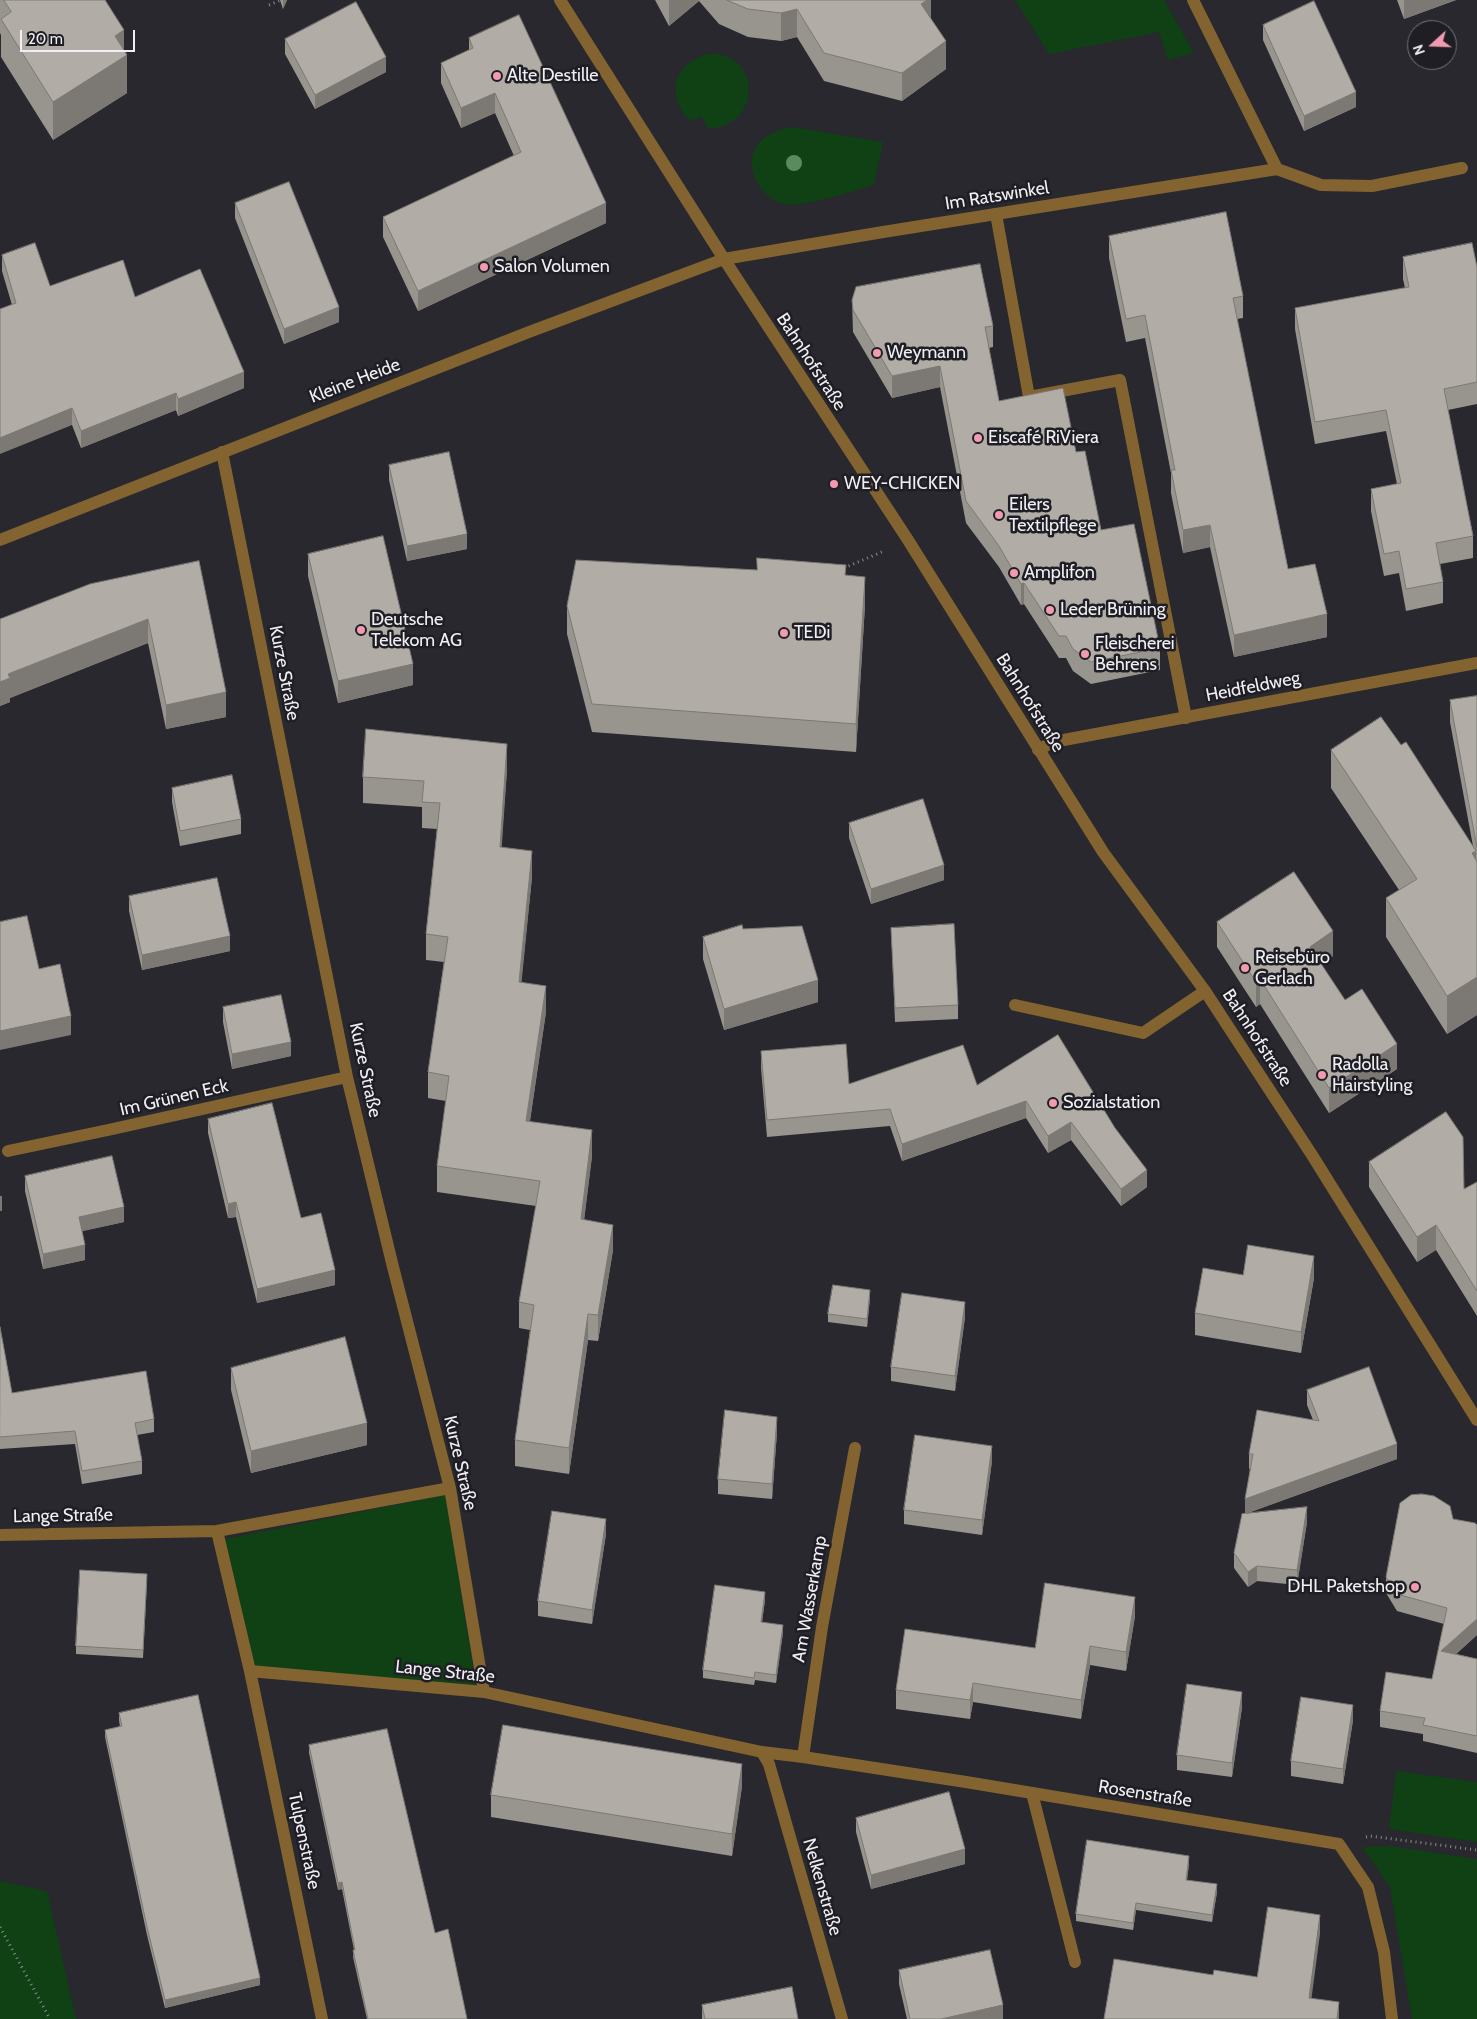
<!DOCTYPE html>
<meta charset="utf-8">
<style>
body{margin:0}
#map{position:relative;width:1477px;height:2019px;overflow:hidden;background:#28282e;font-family:Cabin,sans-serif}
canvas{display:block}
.north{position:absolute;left:1407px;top:20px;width:50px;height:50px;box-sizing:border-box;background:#1e1e24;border:1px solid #727277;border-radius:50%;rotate:250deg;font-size:14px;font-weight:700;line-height:20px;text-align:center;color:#f0f0f4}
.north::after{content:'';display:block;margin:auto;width:18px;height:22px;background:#f29aaf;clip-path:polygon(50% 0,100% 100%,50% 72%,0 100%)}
.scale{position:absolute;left:20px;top:30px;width:115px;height:22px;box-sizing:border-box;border:2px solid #f0f0f4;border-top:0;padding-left:6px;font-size:15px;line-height:18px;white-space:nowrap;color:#f0f0f4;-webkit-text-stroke:4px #1e1e24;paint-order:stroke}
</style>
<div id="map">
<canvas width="1477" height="2019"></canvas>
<div class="north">N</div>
<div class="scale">20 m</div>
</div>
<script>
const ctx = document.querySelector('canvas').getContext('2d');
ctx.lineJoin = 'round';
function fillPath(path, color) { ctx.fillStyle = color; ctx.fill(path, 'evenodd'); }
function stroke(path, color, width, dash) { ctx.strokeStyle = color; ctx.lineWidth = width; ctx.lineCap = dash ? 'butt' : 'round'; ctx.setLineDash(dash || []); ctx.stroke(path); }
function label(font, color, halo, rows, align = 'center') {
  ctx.font = font + ' Cabin,sans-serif'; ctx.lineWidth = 5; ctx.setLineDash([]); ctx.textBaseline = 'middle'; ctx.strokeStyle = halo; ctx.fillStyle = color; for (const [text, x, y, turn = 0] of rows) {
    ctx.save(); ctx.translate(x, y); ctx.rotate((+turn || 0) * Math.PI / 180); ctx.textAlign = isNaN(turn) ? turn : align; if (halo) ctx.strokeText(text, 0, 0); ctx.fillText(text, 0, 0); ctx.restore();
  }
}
const green = new Path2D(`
 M 1015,0 L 1164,0 L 1194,53 L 1168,60 L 1159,32 L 1049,54 Z
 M 707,54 C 760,49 765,126 708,129 L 701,116 L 690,121 C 665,95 673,65 707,54 Z
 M 793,127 L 883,142 L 874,185 C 853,191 803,208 783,204 C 762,198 744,170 755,149 C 762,135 779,129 793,127 Z
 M 445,1495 L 476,1686 L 255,1666 L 225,1539 Z
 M 1396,1771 L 1477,1782 L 1477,1842 L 1389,1829 Z
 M 1390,1846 L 1477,1859 L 1477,2019 L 1412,2019 L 1390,1887 L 1362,1847 Z
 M 0,1881 L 47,1891 L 76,2019 L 0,2019 Z`);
const path = new Path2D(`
 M 269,5 L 281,0
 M 844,568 L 884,551
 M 1366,1837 L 1370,1836 L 1477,1850
 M 0,1927 L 50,2019`);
const lane = new Path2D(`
 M 996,214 L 1029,397 L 1120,380 L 1186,718
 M 1015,1005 L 1143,1033 L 1205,991
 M 1032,1793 L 1075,1962`);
const street = new Path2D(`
 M 560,0 L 724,259 L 908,540 L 1103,852 L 1205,991 L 1312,1155 L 1477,1420
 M 1277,169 L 1321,185 L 1372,186 L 1462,168
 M 222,452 L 347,1077 L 393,1267 L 450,1488 L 484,1692
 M 0,540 L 529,332 L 724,259 L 877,233 L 1277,169 L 1193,0
 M 1038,750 L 1053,742 L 1477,663
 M 8,1151 L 108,1130 L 347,1077
 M 217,1531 L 250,1671 L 484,1692 L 762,1752 L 803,1757 L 966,1782 L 1339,1844 L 1368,1887 L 1384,1952 L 1392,2019
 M 0,1535 L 217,1531 L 450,1488
 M 250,1671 L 322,2019
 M 762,1752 L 769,1764 L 842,2019
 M 803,1757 L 822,1627 L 855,1448`);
const trees = [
 [794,163]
];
const wall = new Path2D(`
 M 0,0 L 105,0 L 124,50 L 127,93 L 53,140 L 1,57 L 1,35 L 0,33 Z
 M 280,0 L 287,0 L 283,9 Z
 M 655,0 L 931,0 L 931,19 L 946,69 L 902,101 L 824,81 L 797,37 L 781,41 L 748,37 L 719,24 L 699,1 L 669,26 Z
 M 1397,0 L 1456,0 L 1404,19 Z
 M 1263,25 L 1356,107 L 1304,131 L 1263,40 Z
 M 469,38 L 606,223 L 418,311 L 383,237 L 383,217 L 514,156 L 495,113 L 461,128 L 441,83 L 441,63 L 469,50 Z
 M 285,39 L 386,72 L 315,109 L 285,54 Z
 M 235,203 L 339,322 L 284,344 L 235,218 Z
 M 1109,236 L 1243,296 L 1243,318 L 1237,319 L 1288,569 L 1327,637 L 1234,657 L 1210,547 L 1183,553 L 1171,493 L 1171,473 L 1145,338 L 1126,342 L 1109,258 Z
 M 2,255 L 50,286 L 135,297 L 244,388 L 178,416 L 176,410 L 81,448 L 72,425 L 12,305 L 2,271 Z
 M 1403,257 L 1477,267 L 1477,404 L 1448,410 L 1473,536 L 1473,558 L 1440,564 L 1443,582 L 1443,603 L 1406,611 L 1399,573 L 1384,576 L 1371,511 L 1371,489 L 1397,484 L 1386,431 L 1315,444 L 1295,329 L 1295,308 L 1405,288 L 1403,279 Z
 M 852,300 L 993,326 L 993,347 L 989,348 L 999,401 L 1076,452 L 1101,530 L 1160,648 L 1160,670 L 1091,684 L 1073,671 L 1066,658 L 1059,658 L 1024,604 L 1021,605 L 999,567 L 966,523 L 940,387 L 892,398 L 853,332 Z
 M 389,465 L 467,549 L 407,561 L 389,480 Z
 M 308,554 L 413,685 L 338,703 L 308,576 Z
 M 199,561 L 226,717 L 166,729 L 148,643 L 10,698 L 10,702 L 0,706 L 0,619 Z
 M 846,575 L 865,605 L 856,752 L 592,732 L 567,634 L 567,606 Z
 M 1477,696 L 1477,1015 L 1447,1034 L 1386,937 L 1386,898 L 1399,890 L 1331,788 L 1331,750 L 1401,745 L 1473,846 L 1450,722 L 1450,700 Z
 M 507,770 L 501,848 L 532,877 L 521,982 L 546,1012 L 530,1121 L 592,1156 L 584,1220 L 613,1250 L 598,1341 L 588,1340 L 569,1474 L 515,1466 L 515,1440 L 530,1330 L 519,1328 L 519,1302 L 536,1206 L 437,1192 L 437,1166 L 446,1101 L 428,1098 L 428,1072 L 444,962 L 426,960 L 426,934 L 437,829 L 422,828 L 422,807 L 363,803 L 363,777 Z
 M 172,788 L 241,819 L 241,834 L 180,846 L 172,802 Z
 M 849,823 L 944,880 L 871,904 L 849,838 Z
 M 129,896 L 230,951 L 142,970 L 129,911 Z
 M 1217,922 L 1333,956 L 1321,964 L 1345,1000 L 1397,1069 L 1329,1113 L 1260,1004 L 1256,1007 L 1217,947 Z
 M 891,928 L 958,1005 L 958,1019 L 895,1022 Z
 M 703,937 L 818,1002 L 724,1030 L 703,959 Z
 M 223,1007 L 291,1056 L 232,1069 L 223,1022 Z
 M 1058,1035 L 1147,1187 L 1121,1206 L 1071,1140 L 1048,1153 L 1026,1118 L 902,1161 L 890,1126 L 767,1137 L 761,1068 L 761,1051 L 849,1084 L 977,1085 Z
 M 208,1119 L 301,1218 L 335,1285 L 257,1303 L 236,1217 L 228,1218 L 208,1133 Z
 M 1369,1162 L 1464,1189 L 1477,1182 L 1477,1316 L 1436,1250 L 1417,1262 L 1369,1187 Z
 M 25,1176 L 124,1222 L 82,1231 L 85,1260 L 43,1269 L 25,1191 Z
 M 1243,1275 L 1314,1278 L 1301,1353 L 1195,1335 L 1195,1313 Z
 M 870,1298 L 867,1327 L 828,1322 L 828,1314 Z
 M 965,1317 L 955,1391 L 891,1381 L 891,1367 Z
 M 0,1327 L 12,1393 L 154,1419 L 154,1432 L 137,1435 L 142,1461 L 142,1474 L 82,1484 L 75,1444 L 0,1449 Z
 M 231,1368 L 367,1445 L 251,1473 L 231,1390 Z
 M 1307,1390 L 1397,1459 L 1245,1514 L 1307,1522 L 1297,1585 L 1257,1581 L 1248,1587 L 1234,1568 L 1234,1553 L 1245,1514 L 1250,1469 L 1249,1469 L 1249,1454 L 1313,1420 L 1307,1405 Z
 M 777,1432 L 772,1499 L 718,1494 L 718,1479 Z
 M 992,1461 L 982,1535 L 904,1524 L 904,1510 Z
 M 1453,1519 L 1477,1635 L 1456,1654 L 1477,1659 L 1477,1753 L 1423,1741 L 1423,1734 L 1380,1727 L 1380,1711 L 1432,1679 L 1444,1624 L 1397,1611 L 1386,1593 L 1386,1577 Z
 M 606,1534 L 592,1624 L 538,1616 L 538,1601 Z
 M 147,1582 L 143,1658 L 76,1654 L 76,1646 Z
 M 765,1600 L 762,1622 L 783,1632 L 776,1683 L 755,1680 L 754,1685 L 703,1678 L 703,1670 Z
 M 1135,1616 L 1126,1671 L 1090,1665 L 1081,1719 L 973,1702 L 970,1719 L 896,1709 L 896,1690 L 1035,1648 Z
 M 1242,1707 L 1232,1777 L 1177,1770 L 1177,1755 Z
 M 119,1713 L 260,1985 L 165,2008 L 147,1935 L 105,1737 L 105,1730 L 120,1727 L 119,1720 Z
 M 1353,1720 L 1343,1784 L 1291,1776 L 1291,1761 Z
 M 309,1745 L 435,1933 L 467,2019 L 367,2019 L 353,1957 L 354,1950 L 342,1889 L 338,1890 L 309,1753 Z
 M 742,1786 L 732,1856 L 491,1817 L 491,1795 Z
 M 856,1818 L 965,1864 L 871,1889 L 856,1832 Z
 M 1189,1864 L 1187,1880 L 1217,1892 L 1212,1922 L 1136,1910 L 1133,1930 L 1076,1921 L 1076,1914 Z
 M 899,1970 L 1003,2019 L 907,2019 L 899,1984 Z
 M 702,2005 L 798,2019 L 702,2019 Z`);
const shadedWall = new Path2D(`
 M 283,0 L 287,0 L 283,9 Z
 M 669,0 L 699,0 L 699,1 L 669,26 Z
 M 927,0 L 931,0 L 931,26 L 921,4 Z
 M 1404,0 L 1456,0 L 1404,19 Z
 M 797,9 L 797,37 L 781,41 L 781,13 Z
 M 124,30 L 124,57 L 127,55 L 127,93 L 53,140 L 53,102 L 115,36 Z
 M 946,41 L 946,69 L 902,101 L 902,73 Z
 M 386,57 L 386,72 L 315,109 L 315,95 Z
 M 1356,92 L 1356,107 L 1304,131 L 1304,116 Z
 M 495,93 L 495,113 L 461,128 L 461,108 Z
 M 606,203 L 606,223 L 418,311 L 418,291 Z
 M 339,307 L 339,322 L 284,344 L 284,329 Z
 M 940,366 L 940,387 L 892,398 L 892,376 Z
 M 244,372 L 244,388 L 178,416 L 178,399 Z
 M 176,393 L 176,410 L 81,448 L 81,431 Z
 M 72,408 L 72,425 L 0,454 L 0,438 Z
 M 1210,525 L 1210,547 L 1183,553 L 1183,530 Z
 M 467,534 L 467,549 L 407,561 L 407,546 Z
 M 865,577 L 865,605 L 856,752 L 856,724 Z
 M 1024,583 L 1024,604 L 1021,605 L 1021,584 Z
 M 1327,614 L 1327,637 L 1234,657 L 1234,635 Z
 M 148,619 L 148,643 L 10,698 L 10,702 L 0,706 L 0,682 L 8,674 Z
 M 413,664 L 413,685 L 338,703 L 338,681 Z
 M 226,692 L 226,717 L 166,729 L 166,705 Z
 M 507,744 L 507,770 L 500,873 L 500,847 Z
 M 532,851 L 532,877 L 519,1008 L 519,982 Z
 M 1476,851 L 1476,890 L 1472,853 Z
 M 944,865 L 944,880 L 871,904 L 871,889 Z
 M 1333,931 L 1333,956 L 1310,972 L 1310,947 Z
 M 230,936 L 230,951 L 142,970 L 142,955 Z
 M 1477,977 L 1477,1015 L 1447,1034 L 1447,996 Z
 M 1260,979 L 1260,1004 L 1256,1007 L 1256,982 Z
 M 818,980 L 818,1002 L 724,1030 L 724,1009 Z
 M 546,986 L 546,1012 L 526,1147 L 526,1121 Z
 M 71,1016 L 71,1035 L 0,1050 L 0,1031 Z
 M 291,1042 L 291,1056 L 232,1069 L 232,1054 Z
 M 1397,1044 L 1397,1069 L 1329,1113 L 1329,1088 Z
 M 1026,1101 L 1026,1118 L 902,1161 L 902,1144 Z
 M 1071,1122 L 1071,1140 L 1048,1153 L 1048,1136 Z
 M 592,1130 L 592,1156 L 581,1245 L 581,1219 Z
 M 1147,1170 L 1147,1187 L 1121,1206 L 1121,1189 Z
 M 0,1196 L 2,1196 L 2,1211 L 0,1211 Z
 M 236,1202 L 236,1217 L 228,1218 L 228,1204 Z
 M 124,1207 L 124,1222 L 79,1232 L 79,1217 Z
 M 613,1225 L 613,1250 L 598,1341 L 598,1315 Z
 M 1436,1225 L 1436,1250 L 1417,1262 L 1417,1237 Z
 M 85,1245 L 85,1260 L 43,1269 L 43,1254 Z
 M 1314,1256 L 1314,1278 L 1301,1353 L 1301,1332 Z
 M 335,1270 L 335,1285 L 257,1303 L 257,1289 Z
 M 870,1290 L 870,1298 L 867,1327 L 867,1319 Z
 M 965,1302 L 965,1317 L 955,1391 L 955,1376 Z
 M 588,1314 L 588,1340 L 569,1474 L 569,1448 Z
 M 777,1417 L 777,1432 L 772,1499 L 772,1484 Z
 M 367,1423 L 367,1445 L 251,1473 L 251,1451 Z
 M 1397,1444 L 1397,1459 L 1245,1514 L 1245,1499 Z
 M 992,1446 L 992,1461 L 982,1535 L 982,1520 Z
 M 1307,1507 L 1307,1522 L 1297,1585 L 1297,1570 Z
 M 606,1519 L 606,1534 L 592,1624 L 592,1610 Z
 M 1257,1566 L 1257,1581 L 1248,1587 L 1248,1572 Z
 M 765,1592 L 765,1600 L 761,1629 L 761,1622 Z
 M 1135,1597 L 1135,1616 L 1126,1671 L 1126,1652 Z
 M 1477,1619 L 1477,1635 L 1441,1668 L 1441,1651 Z
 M 783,1625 L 783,1632 L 776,1683 L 776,1675 Z
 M 1090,1646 L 1090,1665 L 1081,1719 L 1081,1700 Z
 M 973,1683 L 973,1702 L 970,1719 L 970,1700 Z
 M 1242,1692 L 1242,1707 L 1232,1777 L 1232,1763 Z
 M 1353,1705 L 1353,1720 L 1343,1784 L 1343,1769 Z
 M 742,1764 L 742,1786 L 732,1856 L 732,1834 Z
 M 965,1849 L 965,1864 L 871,1889 L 871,1875 Z
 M 1189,1856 L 1189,1864 L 1186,1887 L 1186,1880 Z
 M 342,1882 L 342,1889 L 338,1890 L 338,1883 Z
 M 1217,1884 L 1217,1892 L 1212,1922 L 1212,1915 Z
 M 1136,1903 L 1136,1910 L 1133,1930 L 1133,1923 Z
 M 1320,1915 L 1320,1934 L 1309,2017 L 1309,1998 Z
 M 260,1978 L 260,1985 L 165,2008 L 165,2000 Z
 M 1339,2002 L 1339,2019 L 1337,2019 Z
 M 1003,2005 L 1003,2019 L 941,2019 Z`);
const building = new Path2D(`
 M 4,0 L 105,0 L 124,30 L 115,36 L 127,55 L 53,102 L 1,19 L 11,12 Z
 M 727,0 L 927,0 L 921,4 L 946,41 L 902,73 L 824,53 L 797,9 L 781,13 L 748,9 Z
 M 1314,1 L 1356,92 L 1304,116 L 1263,25 Z
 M 356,2 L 386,57 L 315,95 L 285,39 Z
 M 519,15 L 606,203 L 418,291 L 383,217 L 521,152 L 495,93 L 461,108 L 441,63 L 473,48 L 469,38 Z
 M 289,182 L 339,307 L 284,329 L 235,203 Z
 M 1226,212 L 1243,296 L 1233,298 L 1288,569 L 1315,564 L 1327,614 L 1234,635 L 1210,525 L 1183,530 L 1171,470 L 1175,470 L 1145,315 L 1126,319 L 1109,236 Z
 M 35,243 L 50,286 L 123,260 L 135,297 L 200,269 L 244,372 L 178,399 L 176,393 L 81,431 L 72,408 L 0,438 L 0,309 L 16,303 L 2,255 Z
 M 1472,243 L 1477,267 L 1477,382 L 1444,389 L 1473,536 L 1436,543 L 1443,582 L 1406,589 L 1399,551 L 1384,554 L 1371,489 L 1401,483 L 1386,410 L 1315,422 L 1295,308 L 1409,287 L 1403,257 Z
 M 980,264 L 993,326 L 985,327 L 999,401 L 1063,388 L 1076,452 L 1085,451 L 1101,530 L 1134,524 L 1160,648 L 1091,662 L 1073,649 L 1066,636 L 1059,636 L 1024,583 L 1021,584 L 999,546 L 966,501 L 940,366 L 892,376 L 853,310 L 852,300 L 856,287 Z
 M 449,452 L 467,534 L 407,546 L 389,465 Z
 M 383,536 L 413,664 L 338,681 L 308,554 Z
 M 757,558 L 846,565 L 845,575 L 865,577 L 856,724 L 592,704 L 567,606 L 576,560 L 757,570 Z
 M 199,561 L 226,692 L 166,705 L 148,619 L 8,674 L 10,678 L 0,682 L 0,619 L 90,584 Z
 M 1477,696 L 1477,848 L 1450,700 Z
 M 1381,717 L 1401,745 L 1406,742 L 1476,851 L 1472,853 L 1477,862 L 1477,977 L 1447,996 L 1386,898 L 1417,879 L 1331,750 Z
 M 366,729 L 507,744 L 500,847 L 532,851 L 519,982 L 546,986 L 526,1121 L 592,1130 L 581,1219 L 613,1225 L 598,1315 L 588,1314 L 569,1448 L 515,1440 L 534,1305 L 519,1302 L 540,1181 L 437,1166 L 449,1076 L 428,1072 L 448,937 L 426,934 L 440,803 L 422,802 L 424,781 L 363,777 Z
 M 232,775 L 241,819 L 180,831 L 172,788 Z
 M 923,799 L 944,865 L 871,889 L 849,823 Z
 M 1294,872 L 1333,931 L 1310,947 L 1345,1000 L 1362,989 L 1397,1044 L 1329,1088 L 1260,979 L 1256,982 L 1217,922 Z
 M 217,878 L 230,936 L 142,955 L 129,896 Z
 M 27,916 L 39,969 L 60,964 L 71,1016 L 0,1031 L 0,922 Z
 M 954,924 L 958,1005 L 895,1008 L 891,928 Z
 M 742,925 L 743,929 L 802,926 L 818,980 L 724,1009 L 703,937 Z
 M 281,995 L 291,1042 L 232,1054 L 223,1007 Z
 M 1058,1035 L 1115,1128 L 1147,1170 L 1121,1189 L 1071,1122 L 1048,1136 L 1026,1101 L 902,1144 L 890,1109 L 767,1120 L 761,1051 L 846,1044 L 849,1084 L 963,1045 L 977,1085 Z
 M 272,1103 L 301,1218 L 321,1213 L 335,1270 L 257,1289 L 236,1202 L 228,1204 L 208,1119 Z
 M 1446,1112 L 1463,1137 L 1464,1189 L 1477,1182 L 1477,1291 L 1436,1225 L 1417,1237 L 1369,1162 Z
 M 112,1156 L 124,1207 L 79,1217 L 85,1245 L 43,1254 L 25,1176 Z
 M 1248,1245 L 1314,1256 L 1301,1332 L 1195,1313 L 1203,1268 L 1243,1275 Z
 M 833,1285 L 870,1290 L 867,1319 L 828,1314 Z
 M 902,1293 L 965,1302 L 955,1376 L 891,1367 Z
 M 0,1327 L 12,1393 L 146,1371 L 154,1419 L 135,1423 L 142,1461 L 82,1471 L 75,1431 L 0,1437 Z
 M 345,1337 L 367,1423 L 251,1451 L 231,1368 Z
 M 1369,1367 L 1397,1444 L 1245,1499 L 1253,1454 L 1249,1454 L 1257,1410 L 1319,1421 L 1307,1390 Z
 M 725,1410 L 777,1417 L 772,1484 L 718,1479 Z
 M 915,1435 L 992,1446 L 982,1520 L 904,1510 Z
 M 1422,1494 L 1434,1496 L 1450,1506 L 1453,1519 L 1475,1523 L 1477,1525 L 1477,1619 L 1441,1651 L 1477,1659 L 1477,1736 L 1423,1725 L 1425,1718 L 1380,1711 L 1386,1672 L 1432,1679 L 1447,1608 L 1397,1594 L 1386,1577 L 1400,1503 L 1411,1495 Z
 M 1307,1507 L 1297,1570 L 1257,1566 L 1248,1572 L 1234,1553 L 1242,1514 Z
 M 552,1511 L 606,1519 L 592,1610 L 538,1601 Z
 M 80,1570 L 147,1574 L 143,1650 L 76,1646 Z
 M 1045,1583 L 1135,1597 L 1126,1652 L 1090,1646 L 1081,1700 L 973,1683 L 970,1700 L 896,1690 L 905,1629 L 1035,1648 Z
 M 715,1585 L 765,1592 L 761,1622 L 783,1625 L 776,1675 L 755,1672 L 754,1678 L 703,1670 Z
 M 1187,1684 L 1242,1692 L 1232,1763 L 1177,1755 Z
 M 198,1695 L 260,1978 L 165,2000 L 147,1927 L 105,1730 L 122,1726 L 119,1713 Z
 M 1301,1697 L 1353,1705 L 1343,1769 L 1291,1761 Z
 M 503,1725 L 742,1764 L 732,1834 L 491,1795 Z
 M 387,1729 L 435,1933 L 448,1929 L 467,2019 L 368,2019 L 353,1950 L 355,1950 L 342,1882 L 338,1883 L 309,1745 Z
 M 949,1792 L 965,1849 L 871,1875 L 856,1818 Z
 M 1087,1840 L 1189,1856 L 1186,1880 L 1217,1884 L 1212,1915 L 1136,1903 L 1133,1923 L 1076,1914 Z
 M 1268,1907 L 1320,1915 L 1309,1998 L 1339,2002 L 1337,2019 L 1104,2019 L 1114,1959 L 1213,1975 L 1214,1970 L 1257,1977 Z
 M 990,1950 L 1003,2005 L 941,2019 L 910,2019 L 899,1970 Z
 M 792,1987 L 798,2019 L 705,2019 L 702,2005 Z`);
const markers = [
 [497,76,5,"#f29aaf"],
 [484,267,5,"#f29aaf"],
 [877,353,5,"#f29aaf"],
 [978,438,5,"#f29aaf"],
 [834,484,5,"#f29aaf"],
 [999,515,5,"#f29aaf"],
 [1014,573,5,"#f29aaf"],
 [1050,610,5,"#f29aaf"],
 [361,630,5,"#f29aaf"],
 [784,633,5,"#f29aaf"],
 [1085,654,5,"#f29aaf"],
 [1245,968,5,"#f29aaf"],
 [1322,1075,5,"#f29aaf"],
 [1053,1103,5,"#f29aaf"],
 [1415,1587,5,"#f29aaf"]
];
const poiNames = [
 ["Alte Destille",507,76],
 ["Salon Volumen",494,267],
 ["Weymann",887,353],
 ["Eiscafé RiViera",988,438],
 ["WEY-CHICKEN",844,484],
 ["Eilers",1009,505],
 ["Textilpflege",1009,526],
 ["Amplifon",1024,573],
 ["Leder Brüning",1060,610],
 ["Deutsche",371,620],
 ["Telekom AG",371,641],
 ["TEDi",794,633],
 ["Fleischerei",1095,644],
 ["Behrens",1095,665],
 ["Reisebüro",1255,958],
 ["Gerlach",1255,979],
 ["Radolla",1332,1065],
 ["Hairstyling",1332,1086],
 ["Sozialstation",1063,1103],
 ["DHL Paketshop",1405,1587,"right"]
];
const streetNames = [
 ["Im Ratswinkel",997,196,-9],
 ["Bahnhofstraße",811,362,57],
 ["Kleine Heide",355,381,-21],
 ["Kurze Straße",284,673,79],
 ["Heidfeldweg",1253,687,-11],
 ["Bahnhofstraße",1030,703,58],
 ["Bahnhofstraße",1257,1038,57],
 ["Kurze Straße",365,1070,78],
 ["Im Grünen Eck",174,1098,-13],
 ["Kurze Straße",460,1463,77],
 ["Lange Straße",63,1516,-1],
 ["Am Wasserkamp",810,1599,-80],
 ["Lange Straße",445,1672,6],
 ["Rosenstraße",1145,1794,9],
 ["Tulpenstraße",304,1841,78],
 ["Nelkenstraße",822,1887,74]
];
fillPath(green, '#0f4115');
stroke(path, '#8a8a8f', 3, [1, 4]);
stroke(lane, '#836431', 12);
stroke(street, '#836431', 12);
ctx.fillStyle = '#5a8a5e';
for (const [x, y] of trees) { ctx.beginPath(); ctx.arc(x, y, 8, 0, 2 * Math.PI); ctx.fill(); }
fillPath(wall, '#98958f');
fillPath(shadedWall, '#7c7974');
fillPath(building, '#b1ada6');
stroke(building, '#7c7974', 1);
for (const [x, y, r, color] of markers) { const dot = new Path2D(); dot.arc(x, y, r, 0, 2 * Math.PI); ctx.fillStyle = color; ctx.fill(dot); stroke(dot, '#1e1e24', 2); }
label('18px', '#f0f0f4', '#1e1e24', poiNames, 'left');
label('18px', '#f0f0f4', '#1e1e24', streetNames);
</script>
